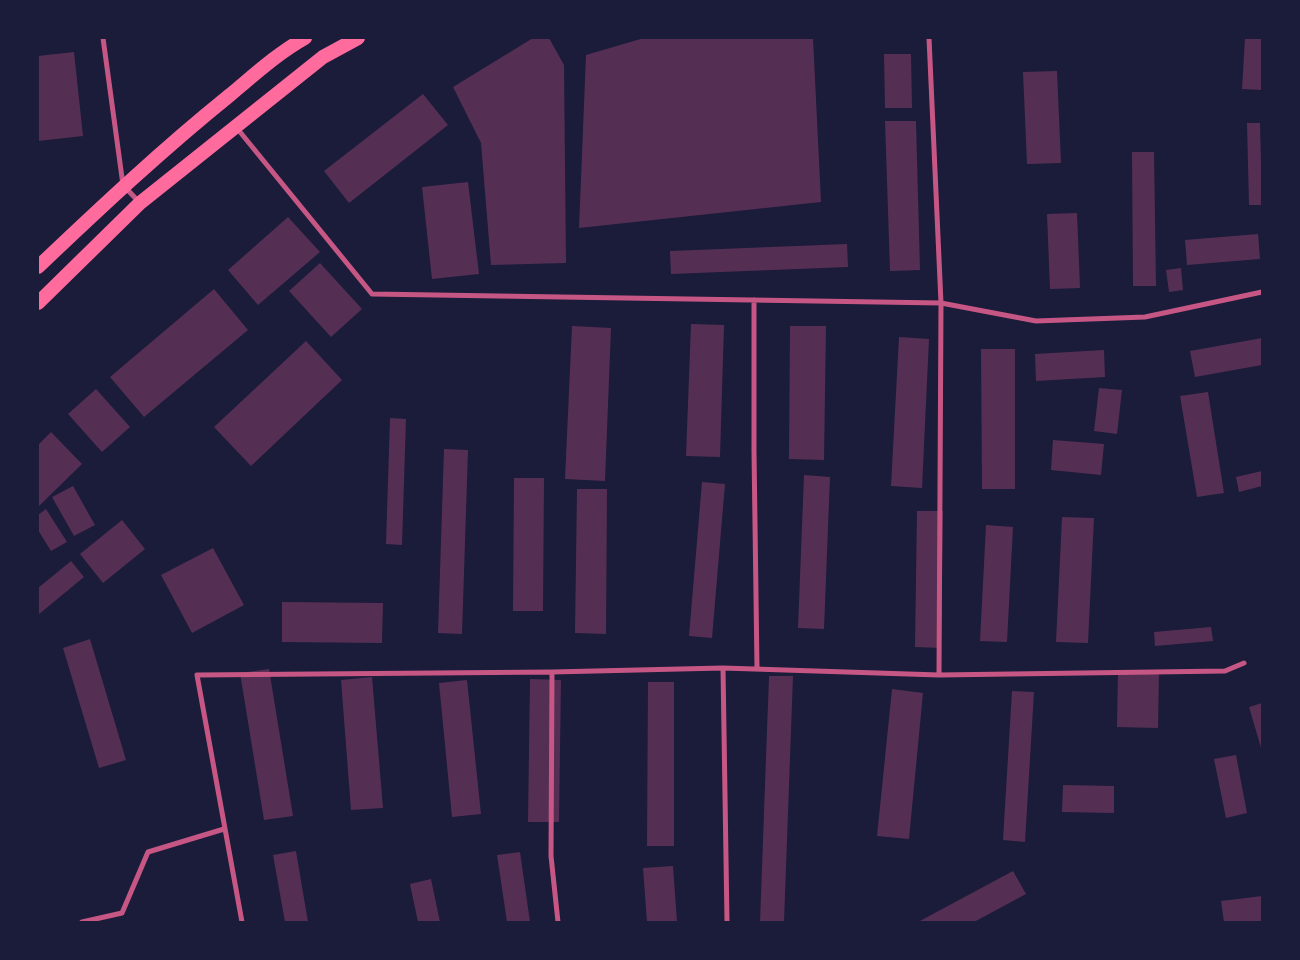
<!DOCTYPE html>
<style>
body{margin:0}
#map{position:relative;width:1300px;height:960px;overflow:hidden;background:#1b1b3a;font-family:Jost,sans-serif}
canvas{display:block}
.frame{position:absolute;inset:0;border:39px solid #1b1b3a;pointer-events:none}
</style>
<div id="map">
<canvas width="1300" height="960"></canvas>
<div class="frame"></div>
</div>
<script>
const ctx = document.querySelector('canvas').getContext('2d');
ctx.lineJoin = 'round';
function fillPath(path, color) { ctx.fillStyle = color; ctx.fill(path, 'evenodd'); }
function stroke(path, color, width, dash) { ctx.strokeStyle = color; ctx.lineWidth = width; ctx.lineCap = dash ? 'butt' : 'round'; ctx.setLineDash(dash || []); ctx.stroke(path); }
const building = new Path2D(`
 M 533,38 L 549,38 L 564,65 L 566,263 L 491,265 L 481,143 L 453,87 Z
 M 644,38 L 813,38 L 821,202 L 579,228 L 586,55 Z
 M 1245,38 L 1262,38 L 1262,90 L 1242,89 Z
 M 74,52 L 83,136 L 38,141 L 38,56 Z
 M 884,54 L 911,54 L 912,108 L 885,108 Z
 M 1057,71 L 1061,163 L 1027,164 L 1023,72 Z
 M 423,94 L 448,125 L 349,203 L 324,171 Z
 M 885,121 L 916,121 L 920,270 L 890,271 Z
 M 1247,123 L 1260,123 L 1262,205 L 1249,205 Z
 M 1132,152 L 1154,152 L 1156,286 L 1133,286 Z
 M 468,182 L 479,274 L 432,279 L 422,187 Z
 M 1077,213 L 1080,288 L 1050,289 L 1047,214 Z
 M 288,217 L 320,252 L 258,305 L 228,270 Z
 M 1258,234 L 1260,259 L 1187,265 L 1185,240 Z
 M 847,244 L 848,267 L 671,274 L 670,251 Z
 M 320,263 L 362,309 L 331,337 L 289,291 Z
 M 1181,268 L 1183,290 L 1169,292 L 1166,270 Z
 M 214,289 L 248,330 L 144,417 L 110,377 Z
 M 691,324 L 724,325 L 720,457 L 686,456 Z
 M 572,326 L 611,328 L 605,481 L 565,479 Z
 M 790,326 L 826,326 L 824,460 L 789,459 Z
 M 899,337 L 929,339 L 922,488 L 891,486 Z
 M 1262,338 L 1262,365 L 1195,377 L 1190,351 Z
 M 306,341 L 342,380 L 251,466 L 214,427 Z
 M 981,349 L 1015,349 L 1015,489 L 982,489 Z
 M 1104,350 L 1105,377 L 1036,381 L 1035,354 Z
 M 1099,388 L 1122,390 L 1117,434 L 1094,431 Z
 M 96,389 L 130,427 L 102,452 L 68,414 Z
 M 1208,392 L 1224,493 L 1197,497 L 1180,396 Z
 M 390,418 L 406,419 L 402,545 L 386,544 Z
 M 51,432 L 82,464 L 38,507 L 38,445 Z
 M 1053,440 L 1104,444 L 1101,475 L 1051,470 Z
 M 444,449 L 468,450 L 462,634 L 438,633 Z
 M 1262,471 L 1262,486 L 1239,492 L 1236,477 Z
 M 804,475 L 830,477 L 824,629 L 798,628 Z
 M 514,478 L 544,478 L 543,611 L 513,611 Z
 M 702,482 L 725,484 L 712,638 L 689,636 Z
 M 73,486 L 95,525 L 74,536 L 52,497 Z
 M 577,489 L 607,489 L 606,634 L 575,633 Z
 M 46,509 L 67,542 L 51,551 L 38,530 L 38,515 Z
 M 917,511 L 943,511 L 941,648 L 915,647 Z
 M 1062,517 L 1094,518 L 1088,643 L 1056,642 Z
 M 122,520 L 145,549 L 103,583 L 80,554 Z
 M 986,525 L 1013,527 L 1007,642 L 980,641 Z
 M 213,548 L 244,605 L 192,633 L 161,575 Z
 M 71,561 L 84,577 L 38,615 L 38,588 Z
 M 282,602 L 383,603 L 382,643 L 282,642 Z
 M 1211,627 L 1213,641 L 1155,646 L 1154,632 Z
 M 90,639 L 126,760 L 99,768 L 63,648 Z
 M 269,669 L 293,816 L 264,820 L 240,673 Z
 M 1118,670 L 1159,671 L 1158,728 L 1117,727 Z
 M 769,676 L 793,676 L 784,922 L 760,922 Z
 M 372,677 L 383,808 L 351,810 L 341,680 Z
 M 530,679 L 561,680 L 559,822 L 528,822 Z
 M 467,680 L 481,814 L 452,817 L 439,683 Z
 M 648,682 L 674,682 L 674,846 L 647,846 Z
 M 892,689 L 923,693 L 909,839 L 877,836 Z
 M 1012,691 L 1034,692 L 1025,842 L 1003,840 Z
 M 1262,703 L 1262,751 L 1249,707 Z
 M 1236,755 L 1247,813 L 1226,818 L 1214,759 Z
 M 1063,785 L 1114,786 L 1114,813 L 1062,812 Z
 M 296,851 L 308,922 L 285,922 L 273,855 Z
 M 520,852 L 530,922 L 507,922 L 497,855 Z
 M 673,866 L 677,922 L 647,922 L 643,868 Z
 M 1013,871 L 1026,894 L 974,922 L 918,922 Z
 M 431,879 L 440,922 L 418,922 L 410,884 Z
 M 1262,896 L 1262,922 L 1224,922 L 1221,901 Z`);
const minor = new Path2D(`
 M 103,38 L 123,185 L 139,202
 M 929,38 L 941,303 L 939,675
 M 236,127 L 372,294 L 941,303 L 1036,321 L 1145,317 L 1262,292
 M 754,300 L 754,451 L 757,668
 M 723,668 L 727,922
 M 552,672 L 551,856 L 558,922
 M 82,922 L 122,913 L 148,852 L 224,829
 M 242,922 L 197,675 L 552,672 L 723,668 L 939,675 L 1225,671 L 1244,663`);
const trunk = new Path2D(`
 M 38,267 C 100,208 163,149 230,95 C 254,75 278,53 305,38
 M 38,303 L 140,203 L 323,57 L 358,38`);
fillPath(building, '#542f53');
stroke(minor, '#c65784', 5);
stroke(trunk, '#ff6b9d', 14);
</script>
